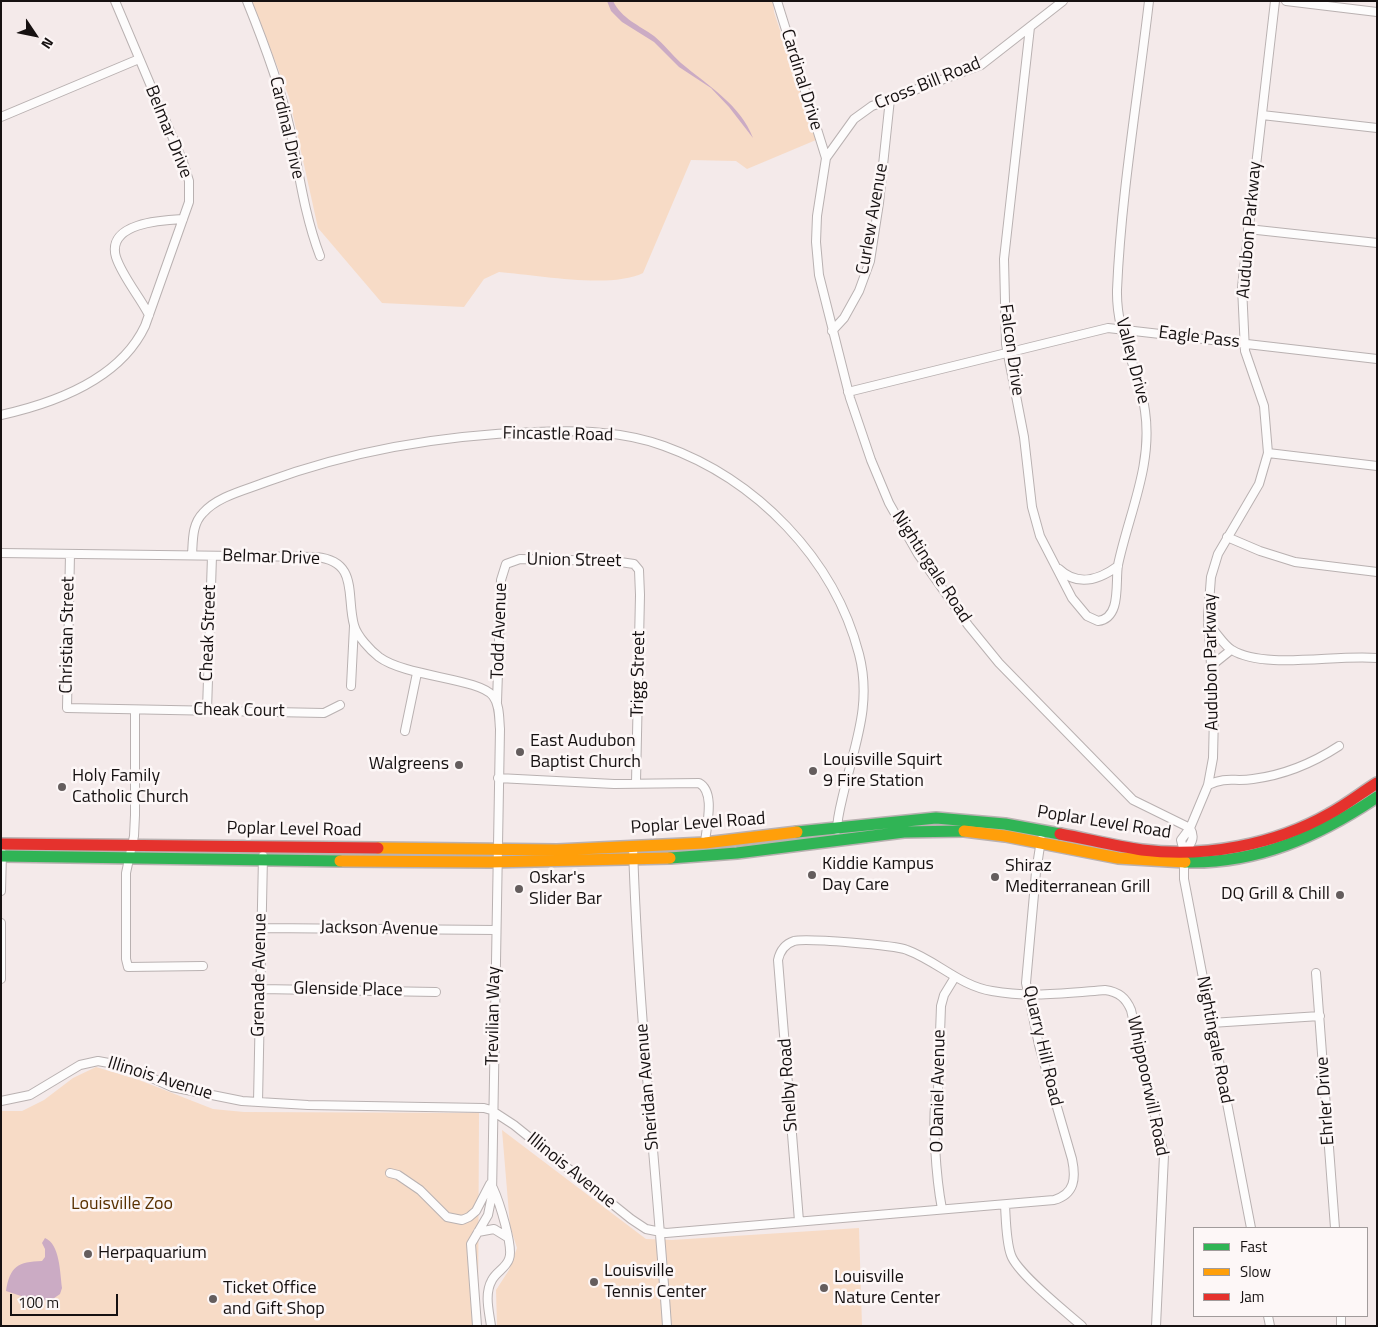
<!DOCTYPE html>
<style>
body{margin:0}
#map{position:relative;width:1378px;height:1327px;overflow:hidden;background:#f4eaea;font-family:"Titillium Web",sans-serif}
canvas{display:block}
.frame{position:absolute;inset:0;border:2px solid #161111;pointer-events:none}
.legend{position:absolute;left:1193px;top:1227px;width:175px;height:90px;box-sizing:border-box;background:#fdf7f7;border:1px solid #a19b9b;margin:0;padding:6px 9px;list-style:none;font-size:15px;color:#161111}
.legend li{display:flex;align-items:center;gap:10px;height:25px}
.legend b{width:25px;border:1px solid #a19b9b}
.north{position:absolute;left:10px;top:10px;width:50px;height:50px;-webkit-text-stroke:4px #fdf7f7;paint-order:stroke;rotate:124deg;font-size:14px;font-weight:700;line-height:20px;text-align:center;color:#161111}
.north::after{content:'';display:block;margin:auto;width:18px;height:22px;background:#161111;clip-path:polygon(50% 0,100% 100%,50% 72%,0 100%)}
.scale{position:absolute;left:10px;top:1294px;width:108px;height:22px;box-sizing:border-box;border:2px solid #161111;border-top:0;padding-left:6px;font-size:15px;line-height:18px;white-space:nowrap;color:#161111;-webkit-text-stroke:4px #fdf7f7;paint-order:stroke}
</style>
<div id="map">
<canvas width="1378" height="1327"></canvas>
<div class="frame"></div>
<ul class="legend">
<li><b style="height:6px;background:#30b455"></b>Fast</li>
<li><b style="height:6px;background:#ff9f0a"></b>Slow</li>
<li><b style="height:6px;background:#e5322d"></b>Jam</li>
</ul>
<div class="north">N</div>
<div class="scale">100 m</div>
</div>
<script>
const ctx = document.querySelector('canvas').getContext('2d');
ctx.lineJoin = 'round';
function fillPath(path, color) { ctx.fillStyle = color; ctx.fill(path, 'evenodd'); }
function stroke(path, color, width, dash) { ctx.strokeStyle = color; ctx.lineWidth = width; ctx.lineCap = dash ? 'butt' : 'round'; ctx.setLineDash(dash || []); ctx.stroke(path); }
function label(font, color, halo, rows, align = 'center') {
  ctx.font = font + ' "Titillium Web",sans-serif'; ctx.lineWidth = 5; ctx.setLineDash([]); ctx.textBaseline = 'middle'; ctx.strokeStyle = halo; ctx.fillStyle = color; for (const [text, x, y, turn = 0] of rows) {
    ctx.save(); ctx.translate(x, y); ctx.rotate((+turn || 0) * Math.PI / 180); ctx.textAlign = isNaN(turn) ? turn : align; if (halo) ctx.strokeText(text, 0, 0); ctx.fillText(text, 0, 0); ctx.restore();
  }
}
const green = new Path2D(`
 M 252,1 L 773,1 L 774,12 L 816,140 L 747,169 L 736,161 L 691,160 L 643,273 C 611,289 537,275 499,272 L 484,279 L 464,307 L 382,303 L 318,228 L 289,97 Z
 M 96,1067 L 139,1080 L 213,1109 L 244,1112 L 479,1113 L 478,1326 L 1,1326 L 1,1111 L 22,1111 L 44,1100 L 73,1078 Z
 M 502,1130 L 646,1239 L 672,1240 L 859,1228 L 862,1326 L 497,1326 L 496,1290 L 509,1270 L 517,1248 L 510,1226 Z`);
const water = new Path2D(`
 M 607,1 L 613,1 C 622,19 639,25 654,36 C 664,44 672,55 681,63 C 707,85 741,105 753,138 L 729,107 L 711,88 L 679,67 L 654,42 L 622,22 L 611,11 Z
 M 45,1238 C 60,1244 60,1273 62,1288 L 60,1294 L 50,1301 L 45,1300 L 42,1303 L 6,1291 C 10,1266 18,1262 42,1261 L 45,1257 L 45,1249 L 42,1243 Z`);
const street = new Path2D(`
 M 247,1 C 264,43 280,85 290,129 C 299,172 304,214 320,256
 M 777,1 L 826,158
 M 1063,1 L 981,65 L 872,106 L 854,119 L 826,158 L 817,216 L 816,242 L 819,275 L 850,398 L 871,460 L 889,503 L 918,554 L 968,625 L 999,663 L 1133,800 L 1190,828
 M 1286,1 L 1377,12
 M 1030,27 L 1004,259 L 1006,344 L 1024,437 L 1032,507 L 1040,536 L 1072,598 L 1087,616 L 1098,621 C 1122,618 1115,582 1118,565 C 1129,513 1153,465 1145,411 C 1139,367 1116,337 1117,290 C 1121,195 1138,96 1149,1
 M 1262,115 L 1377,128
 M 1,117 L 139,59
 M 1248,229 L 1377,243
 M 149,315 C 140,297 122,276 116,257 C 106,223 162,220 183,219
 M 832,331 L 844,318 L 859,291 L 870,261 L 879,203 L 890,99
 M 848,392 L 1108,328 L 1377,359
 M 1,415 C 55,403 120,379 145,326 L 189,202 L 189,181 L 183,162 L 115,1
 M 1268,453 L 1377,466
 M 1227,537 L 1260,551 L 1295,562 L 1377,572
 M 1,553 L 316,557 C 359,561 346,596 354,625 C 357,636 370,650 379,657 C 406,677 479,678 493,696 C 500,705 499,719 500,729 L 492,1195 L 488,1215 L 471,1244 L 477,1326
 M 70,554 L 67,708 L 324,713 L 340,705
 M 192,555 C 193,540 192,524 203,513 C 218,496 246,490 266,482 C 353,450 443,435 535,432 C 578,430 623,431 664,446 C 756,479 834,558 859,654 C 872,704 855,743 844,791 C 841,804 837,818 837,830
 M 1059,569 C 1078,587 1099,580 1118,566
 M 1208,625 C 1217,632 1223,645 1232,650 C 1265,670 1336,654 1377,658
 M 1211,666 L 1231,650
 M 351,686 L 354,626
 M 497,702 L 501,580 L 506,564 L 520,559 L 613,561 L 634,564 L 639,570 L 640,595 L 636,782
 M 135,710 L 135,815 L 134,836 L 126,873 L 126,959 L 128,967 L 203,966
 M 207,710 L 212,556
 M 405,731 L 417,673
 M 498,778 L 614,784 L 699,783 C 716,792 706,827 705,843
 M 1208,785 C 1228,776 1233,782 1253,779 C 1284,775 1313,763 1339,746
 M 633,847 C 638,1007 656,1166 667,1326
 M 1184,852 C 1191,844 1196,838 1190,828
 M 1,891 L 2,853
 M 1,923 L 1,979
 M 261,928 L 496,930
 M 1316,973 L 1335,1228
 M 260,989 L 436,992
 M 1211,1023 L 1320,1016
 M 1,1101 L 30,1095 L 80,1065 L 98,1061 L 125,1066 L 172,1087 L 242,1101 L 308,1105 L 484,1108 L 491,1110 L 514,1125 L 631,1219 L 646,1229 L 666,1233 L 1054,1200 C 1075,1194 1076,1178 1072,1159 L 1039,1045 L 1026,983 L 1036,872 L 1041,840
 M 258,1102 L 263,856
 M 390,1173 L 398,1175 L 420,1190 L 447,1217 L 462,1220 L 469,1217 L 476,1211 L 490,1184
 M 1005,1205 C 1006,1221 1006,1241 1011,1255 C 1017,1273 1066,1312 1082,1326
 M 942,1209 C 937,1183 930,1112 938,1089 L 941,1006 L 944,995 L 955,977
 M 799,1221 L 778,960 C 780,951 785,944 794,941 C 806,938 895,945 907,950 C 937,961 960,986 992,991 C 1030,998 1068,993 1105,990 C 1119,992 1126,998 1131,1010 L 1164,1155 L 1156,1326
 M 1251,1228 L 1184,879 L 1184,852 L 1181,840 L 1190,828 L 1208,785 L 1213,758 L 1214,714 L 1208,616 L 1211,577 L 1218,554 L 1259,484 L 1268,453 L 1264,406 L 1245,351 L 1242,287 L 1275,1
 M 478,1232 L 494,1229 L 507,1237
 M 1268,1316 L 1270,1326
 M 1341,1316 L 1341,1326
 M 491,1326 C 489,1311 484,1294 492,1280 C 496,1272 506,1268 509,1259 C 514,1248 499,1201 493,1188`);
const fast = new Path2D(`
 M 797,832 L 936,818 L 1005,824 L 1060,834
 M 1,856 L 340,861
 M 670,858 L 737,853 L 904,832 L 964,831
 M 1185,862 C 1257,864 1319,836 1377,797`);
const slow = new Path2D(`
 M 964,831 L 1005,836 L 1118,858 L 1185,862
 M 378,848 L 557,850 L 705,843 L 797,832
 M 340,861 L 490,862 L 670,858`);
const jam = new Path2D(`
 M 1060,834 C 1087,839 1115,846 1142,850 C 1205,858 1274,845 1329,814 C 1346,805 1361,793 1377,783
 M 1,844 L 378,848`);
const markers = [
 [520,752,5,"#645d5d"],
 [459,765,5,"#645d5d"],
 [813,771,5,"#645d5d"],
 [62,787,5,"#645d5d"],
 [812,875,5,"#645d5d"],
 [995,877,5,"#645d5d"],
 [519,889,5,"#645d5d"],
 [1340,895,5,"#645d5d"],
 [88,1254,5,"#645d5d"],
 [594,1282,5,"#645d5d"],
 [824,1288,5,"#645d5d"],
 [213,1299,5,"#645d5d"]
];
const streetNames = [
 ["Cardinal Drive",801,80,73],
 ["Cross Bill Road",928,84,-22],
 ["Cardinal Drive",286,128,77],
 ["Belmar Drive",168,132,68],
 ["Curlew Avenue",873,219,-80],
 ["Audubon Parkway",1250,230,-85],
 ["Eagle Pass",1199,338,7],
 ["Falcon Drive",1011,350,82],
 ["Valley Drive",1132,361,75],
 ["Fincastle Road",558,435,1],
 ["Belmar Drive",271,558,2],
 ["Union Street",574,561,1],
 ["Nightingale Road",931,567,57],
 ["Todd Avenue",500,631,-88],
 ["Cheak Street",209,633,-88],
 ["Christian Street",68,635,-89],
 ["Audubon Parkway",1212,662,-91],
 ["Trigg Street",639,674,-89],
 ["Cheak Court",239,711,1],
 ["Poplar Level Road",1104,823,9],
 ["Poplar Level Road",698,824,-4],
 ["Poplar Level Road",294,830,1],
 ["Jackson Avenue",379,929,1],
 ["Grenade Avenue",260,975,-89],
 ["Glenside Place",348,990,1],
 ["Trevilian Way",494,1016,-89],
 ["Nightingale Road",1214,1040,79],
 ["Quarry Hill Road",1042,1046,77],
 ["Illinois Avenue",160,1079,17],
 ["Shelby Road",789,1085,-94],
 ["Whippoorwill Road",1147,1086,78],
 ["Sheridan Avenue",648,1087,-95],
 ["O Daniel Avenue",939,1091,-89],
 ["Ehrler Drive",1326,1101,-94],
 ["Illinois Avenue",571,1171,39]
];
const poiNames = [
 ["East Audubon",530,742],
 ["Baptist Church",530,763],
 ["Louisville Squirt",823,761],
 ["9 Fire Station",823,782],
 ["Walgreens",449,765,"right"],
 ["Holy Family",72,777],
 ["Catholic Church",72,798],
 ["Kiddie Kampus",822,865],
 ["Day Care",822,886],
 ["Shiraz",1005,867],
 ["Mediterranean Grill",1005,888],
 ["Oskar's",529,879],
 ["Slider Bar",529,900],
 ["DQ Grill & Chill",1330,895,"right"],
 ["Herpaquarium",98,1254],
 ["Louisville",604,1272],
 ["Tennis Center",604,1293],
 ["Louisville",834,1278],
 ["Nature Center",834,1299],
 ["Ticket Office",223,1289],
 ["and Gift Shop",223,1310]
];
const parkNames = [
 ["Louisville Zoo",122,1205]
];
fillPath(green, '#f7dbc6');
fillPath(water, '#cbabc4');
stroke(street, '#b9b1b1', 10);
stroke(fast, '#b9b1b1', 14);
stroke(slow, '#b9b1b1', 14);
stroke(jam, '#b9b1b1', 14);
stroke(street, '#fdfcfc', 8);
stroke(fast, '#30b455', 11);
stroke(slow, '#ff9f0a', 11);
stroke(jam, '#e5322d', 11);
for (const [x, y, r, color] of markers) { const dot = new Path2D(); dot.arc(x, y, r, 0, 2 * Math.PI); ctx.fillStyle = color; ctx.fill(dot); stroke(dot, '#fdf7f7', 2); }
label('18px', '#161111', '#fdf7f7', streetNames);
label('18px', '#161111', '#fdf7f7', poiNames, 'left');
label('18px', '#593100', '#fdf7f7', parkNames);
</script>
